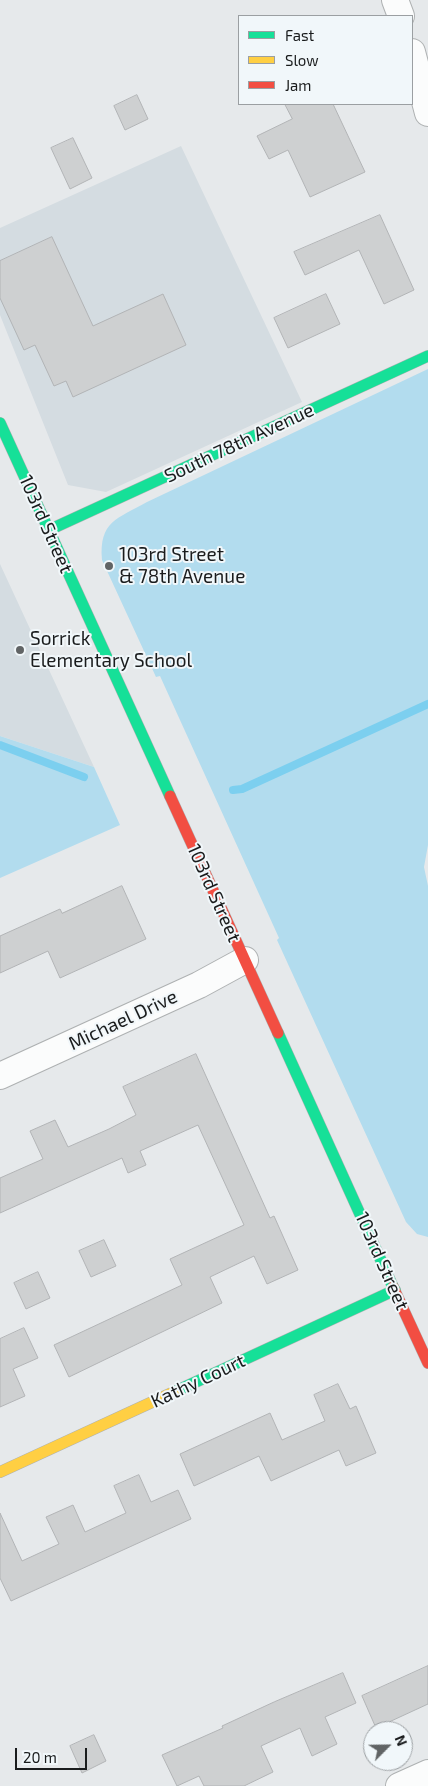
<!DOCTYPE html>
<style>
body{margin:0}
#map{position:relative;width:428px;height:1786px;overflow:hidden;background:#e6e9eb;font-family:"Exo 2",sans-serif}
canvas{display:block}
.legend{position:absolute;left:238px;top:15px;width:175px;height:90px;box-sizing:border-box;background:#f1f7fa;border:1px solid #9b9fa2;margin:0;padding:6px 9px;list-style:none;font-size:15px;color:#1a1c1d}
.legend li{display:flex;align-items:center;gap:10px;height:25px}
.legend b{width:25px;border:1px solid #9b9fa2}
.north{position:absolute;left:363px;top:1721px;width:50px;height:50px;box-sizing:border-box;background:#f1f7fa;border:1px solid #9b9fa2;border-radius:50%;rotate:67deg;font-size:14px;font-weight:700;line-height:20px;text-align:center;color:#1a1c1d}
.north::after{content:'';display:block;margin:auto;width:18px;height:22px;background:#616465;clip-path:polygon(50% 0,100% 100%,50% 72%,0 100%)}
.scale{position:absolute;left:15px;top:1748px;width:72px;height:22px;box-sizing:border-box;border:2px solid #1a1c1d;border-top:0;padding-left:6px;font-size:15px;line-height:18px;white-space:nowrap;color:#1a1c1d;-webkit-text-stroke:4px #f1f7fa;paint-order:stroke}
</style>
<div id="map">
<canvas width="428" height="1786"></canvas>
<ul class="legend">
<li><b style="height:6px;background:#16e098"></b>Fast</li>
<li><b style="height:6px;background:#ffcf43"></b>Slow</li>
<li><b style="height:6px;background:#f24e42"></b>Jam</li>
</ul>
<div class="north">N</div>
<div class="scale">20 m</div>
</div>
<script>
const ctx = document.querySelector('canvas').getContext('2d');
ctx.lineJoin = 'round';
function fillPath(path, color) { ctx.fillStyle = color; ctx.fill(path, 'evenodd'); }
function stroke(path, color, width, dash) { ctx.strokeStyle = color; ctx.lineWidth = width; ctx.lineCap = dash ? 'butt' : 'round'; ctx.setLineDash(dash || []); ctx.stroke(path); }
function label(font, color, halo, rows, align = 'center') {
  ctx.font = font + ' "Exo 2",sans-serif'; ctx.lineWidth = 4; ctx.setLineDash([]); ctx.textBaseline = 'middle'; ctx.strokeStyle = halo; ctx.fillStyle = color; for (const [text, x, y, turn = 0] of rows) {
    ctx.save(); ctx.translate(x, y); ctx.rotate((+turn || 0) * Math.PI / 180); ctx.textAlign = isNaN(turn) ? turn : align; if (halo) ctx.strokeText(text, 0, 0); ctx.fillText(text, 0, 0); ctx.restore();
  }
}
const built = new Path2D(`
 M 181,146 L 302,402 L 106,492 L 68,485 L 0,315 L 0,228 Z
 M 0,564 L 94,767 L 0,736 Z`);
const green = new Path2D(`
 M 428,369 L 428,845 L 424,867 L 428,886 L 428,1237 L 417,1234 L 406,1222 L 277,940 L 279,938 L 160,676 L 156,677 L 102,560 C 99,521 117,519 147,502 Z
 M 0,736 L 94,767 L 120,825 L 0,878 Z`);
const stream = new Path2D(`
 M 0,745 L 84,777
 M 233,790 L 242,789 L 428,704`);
const building = new Path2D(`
 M 137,95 L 148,119 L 125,130 L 114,106 Z
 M 285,104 L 333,104 L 365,172 L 310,197 L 288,150 L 269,159 L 257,136 L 292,119 Z
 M 73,138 L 92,178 L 70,189 L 51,148 Z
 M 380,215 L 414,290 L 384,304 L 359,250 L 305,275 L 294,252 Z
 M 52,237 L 93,326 L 163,294 L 186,345 L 73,397 L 66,381 L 54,386 L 35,345 L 24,350 L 0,298 L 0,261 Z
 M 326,294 L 340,324 L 288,348 L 274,318 Z
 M 122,886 L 146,939 L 60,978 L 48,951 L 0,973 L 0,936 L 60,909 L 62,913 Z
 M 196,1054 L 270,1218 L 274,1216 L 298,1270 L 267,1284 L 254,1256 L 210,1277 L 222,1303 L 69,1377 L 54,1345 L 182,1285 L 170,1259 L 244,1225 L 198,1125 L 140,1151 L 146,1165 L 128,1173 L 122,1158 L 0,1213 L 0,1178 L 43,1159 L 30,1131 L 55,1120 L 68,1147 L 109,1129 L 136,1115 L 123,1087 Z
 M 104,1240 L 116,1266 L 91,1277 L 79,1251 Z
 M 38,1272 L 50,1298 L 26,1309 L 14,1283 Z
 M 24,1328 L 38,1358 L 13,1369 L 25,1396 L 0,1407 L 0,1339 Z
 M 338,1384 L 350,1409 L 356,1406 L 376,1453 L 346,1466 L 339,1450 L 271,1481 L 259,1456 L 194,1486 L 180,1454 L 270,1413 L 282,1440 L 325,1421 L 314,1395 Z
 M 139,1475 L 151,1502 L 178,1490 L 191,1519 L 11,1601 L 0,1578 L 0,1513 L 22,1561 L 59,1544 L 46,1517 L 73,1505 L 85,1532 L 126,1513 L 114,1486 Z
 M 428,1666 L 428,1704 L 376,1728 L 362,1696 Z
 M 343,1673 L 356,1703 L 325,1717 L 337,1744 L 312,1756 L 300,1728 L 261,1746 L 273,1772 L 244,1786 L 204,1786 L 199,1776 L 177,1786 L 162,1755 L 223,1728 L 222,1726 L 274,1702 Z
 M 94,1735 L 106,1761 L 82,1773 L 70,1746 Z`);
const street = new Path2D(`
 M 395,0 L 401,16
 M 412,52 L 428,113
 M 0,1076 L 199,985 L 245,960
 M 399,1786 L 428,1773`);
const fast = new Path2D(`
 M 0,423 L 170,796
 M 49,530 L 428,356
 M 278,1033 L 393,1287
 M 174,1392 L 395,1290`);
const slow = new Path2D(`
 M 0,1472 L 174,1392`);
const jam = new Path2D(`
 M 170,796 L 278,1033
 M 393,1287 L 428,1363`);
const markers = [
 [109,566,5,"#616465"],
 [20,650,5,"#616465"]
];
const streetNames = [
 ["South 78th Avenue",239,443,-25],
 ["103rd Street",46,524,66],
 ["103rd Street",214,893,66],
 ["Michael Drive",123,1020,-25],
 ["103rd Street",382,1261,66],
 ["Kathy Court",198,1381,-25]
];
const poiNames = [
 ["103rd Street",119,555],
 ["& 78th Avenue",119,577],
 ["Sorrick",30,639],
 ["Elementary School",30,661]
];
fillPath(built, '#d4dce1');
fillPath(green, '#b2dcee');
stroke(stream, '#7ccfef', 8);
fillPath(building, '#ced0d1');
stroke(building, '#b2b4b6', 1);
stroke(street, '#aeb1b2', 28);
stroke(fast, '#aeb1b2', 12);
stroke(slow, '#aeb1b2', 12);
stroke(jam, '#aeb1b2', 12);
stroke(street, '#fbfcfc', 26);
stroke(fast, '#16e098', 11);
stroke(slow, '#ffcf43', 11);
stroke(jam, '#f24e42', 11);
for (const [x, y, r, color] of markers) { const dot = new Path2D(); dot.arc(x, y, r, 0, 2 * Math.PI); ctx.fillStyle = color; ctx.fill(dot); stroke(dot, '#f1f7fa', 2); }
label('19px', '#1a1c1d', '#f1f7fa', streetNames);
label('19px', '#1a1c1d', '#f1f7fa', poiNames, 'left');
</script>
